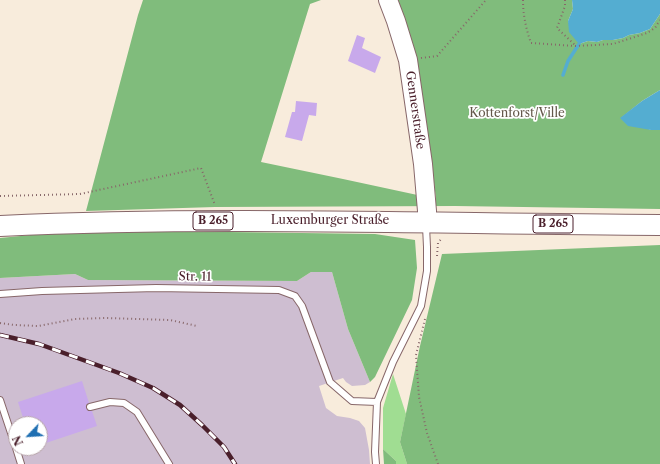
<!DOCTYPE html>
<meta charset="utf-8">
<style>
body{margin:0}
#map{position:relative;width:660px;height:464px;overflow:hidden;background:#f8ecdc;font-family:"Libre Caslon Text",serif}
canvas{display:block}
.north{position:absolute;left:8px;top:416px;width:40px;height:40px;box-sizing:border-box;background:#fff;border:1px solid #b7a5aa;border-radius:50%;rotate:245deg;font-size:11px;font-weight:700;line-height:16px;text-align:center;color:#4a1f2b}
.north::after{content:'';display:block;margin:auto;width:14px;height:18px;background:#1f6fb2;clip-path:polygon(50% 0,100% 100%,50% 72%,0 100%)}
</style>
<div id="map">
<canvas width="660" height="464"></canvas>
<div class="north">N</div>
</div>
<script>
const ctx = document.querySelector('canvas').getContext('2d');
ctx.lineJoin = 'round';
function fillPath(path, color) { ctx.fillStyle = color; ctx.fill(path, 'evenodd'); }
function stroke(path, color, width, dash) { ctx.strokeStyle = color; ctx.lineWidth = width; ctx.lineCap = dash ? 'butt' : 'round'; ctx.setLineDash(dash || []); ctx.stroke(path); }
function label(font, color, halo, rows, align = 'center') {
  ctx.font = font + ' "Libre Caslon Text",serif'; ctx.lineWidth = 3.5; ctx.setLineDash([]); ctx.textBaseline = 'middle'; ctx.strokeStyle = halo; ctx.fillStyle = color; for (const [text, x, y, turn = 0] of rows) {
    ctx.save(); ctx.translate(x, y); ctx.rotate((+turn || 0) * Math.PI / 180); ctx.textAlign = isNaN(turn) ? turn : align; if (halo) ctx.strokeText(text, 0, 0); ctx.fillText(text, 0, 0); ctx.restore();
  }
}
const industrial = new Path2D(`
 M 311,272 L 332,272 L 348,329 L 370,382 L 365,385 L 352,386 L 346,382 L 343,378 L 319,386 L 326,408 L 337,416 L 350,418 L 359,421 L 365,428 L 369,450 L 370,464 L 0,464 L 0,278 L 75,274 L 88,280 L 297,281 ZM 16,424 L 40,424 L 40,448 L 16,448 Z`);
const green = new Path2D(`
 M 393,374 L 406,414 L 400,442 L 407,464 L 396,464 L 396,461 L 383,449 L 383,408 Z`);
const forest = new Path2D(`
 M 143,0 L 321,0 L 310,4 L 261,162 L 343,179 L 436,199 L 430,149 L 396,0 L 572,0 L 573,9 L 568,21 L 579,44 L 588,41 L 597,42 L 603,40 L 613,40 L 623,38 L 629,35 L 640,33 L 650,29 L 660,14 L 660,90 L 642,101 L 621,118 L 651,130 L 660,130 L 660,209 L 455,206 L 215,207 L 86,211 L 138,15 Z
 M 82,230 L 375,234 L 415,240 L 417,268 L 412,300 L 375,377 L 370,382 L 348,329 L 332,272 L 311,272 L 297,281 L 88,280 L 75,274 L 0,278 L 0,238 Z
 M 660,245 L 660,464 L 407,464 L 400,442 L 420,346 L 442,254 Z
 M 383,449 L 396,461 L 396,464 L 384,464 Z`);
const water = new Path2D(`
 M 572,0 L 660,0 L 660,14 L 650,29 L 640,33 L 629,35 L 623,38 L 613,40 L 603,40 L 597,42 L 588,41 L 579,44 L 569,32 L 568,21 L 573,9 Z
 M 660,90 L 660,130 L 651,130 L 628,126 L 620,118 L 642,101 Z`);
const stream = new Path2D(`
 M 563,75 L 568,61 L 579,44`);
const building = new Path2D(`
 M 357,35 L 365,38 L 362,48 L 381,57 L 375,73 L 348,61 Z
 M 296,101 L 317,103 L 316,116 L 309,115 L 302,141 L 285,137 L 292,112 L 295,112 Z
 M 82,381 L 89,403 L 86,405 L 86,408 L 88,411 L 92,411 L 97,426 L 40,445 L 40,424 L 25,424 L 18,402 Z`);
const path = new Path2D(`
 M 523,0 C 523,15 526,29 531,43 L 576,46 L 613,44 L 647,33 L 655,28 L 660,20
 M 565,0 L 565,6 L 557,28 L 576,46
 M 421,58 L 437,56 L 486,0
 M 0,196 L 80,194 L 201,168 L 215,205
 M 437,256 L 438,243 L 442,238
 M 425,319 L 416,355 L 419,397 L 427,433 L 438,464
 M 0,323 L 14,325 L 38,326 L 75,319 L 107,318 L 170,320 L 197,326`);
const lane = new Path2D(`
 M 0,294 L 42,291 L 156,288 L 279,290 L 295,296 L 302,306 L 330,382 L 352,401 L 377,402
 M 0,400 L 16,448
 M 90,407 L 110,402 L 124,403 L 137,412 L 169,464
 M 16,448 L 21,464
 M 376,464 L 375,452 L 377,402 L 393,362 L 421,306 L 427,271 L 427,247 L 426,226`);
const secondary = new Path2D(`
 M 388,0 L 396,21 L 408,60 L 423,164 L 427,211 L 427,222`);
const primary = new Path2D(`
 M 0,226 C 220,216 440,224 660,225`);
const rail = new Path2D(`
 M 0,335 L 39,344 L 119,373 L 153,388 L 180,405 L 202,425 L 224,447 L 235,464`);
const shields = [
 [213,221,40],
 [553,224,40]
];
const shieldNames = [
 ["B 265",213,221],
 ["B 265",553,224]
];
const streetNames = [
 ["Gennerstraße",415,110,82],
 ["Luxemburger Straße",330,221],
 ["Str. 11",195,277,1]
];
const parkNames = [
 ["Kottenforst/Ville",517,114]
];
fillPath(industrial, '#cebed1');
fillPath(green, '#a0dd92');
fillPath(forest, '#80bc7c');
fillPath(water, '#54add1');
stroke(stream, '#54add1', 3.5);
fillPath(building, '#c8a9eb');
stroke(lane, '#876769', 8);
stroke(secondary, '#876769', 20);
stroke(primary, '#876769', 22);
stroke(path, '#876769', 2, [1, 3]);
stroke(lane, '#fff', 6);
stroke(secondary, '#fff', 18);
stroke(primary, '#fff', 20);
stroke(rail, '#4a1f2b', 4.5);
stroke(rail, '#fff', 3, [9]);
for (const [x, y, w] of shields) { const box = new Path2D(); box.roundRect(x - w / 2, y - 9, w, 18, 3); ctx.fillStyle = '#fff'; ctx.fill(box); stroke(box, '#4a1f2b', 1); }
label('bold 11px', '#4a1f2b', null, shieldNames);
label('12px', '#4a1f2b', '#fff', streetNames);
label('12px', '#64584a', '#fff', parkNames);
</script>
